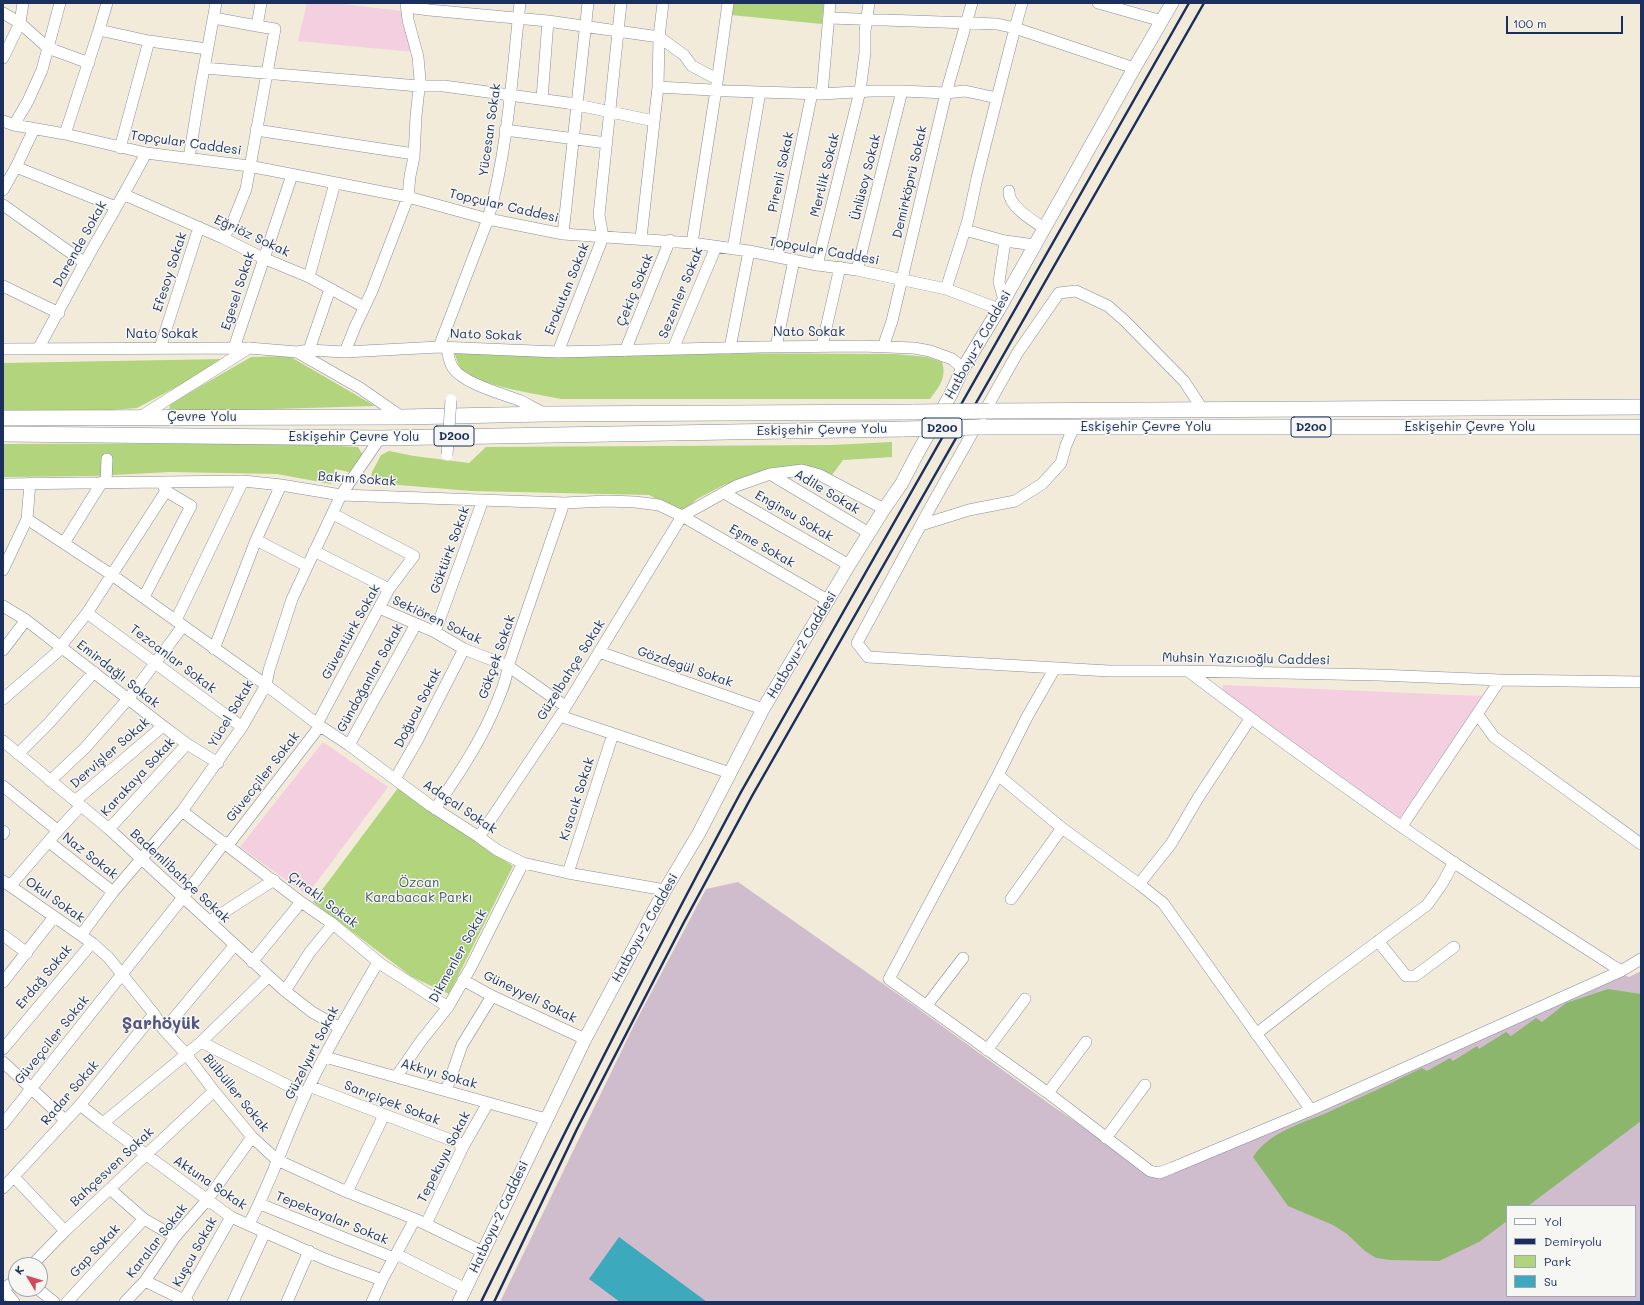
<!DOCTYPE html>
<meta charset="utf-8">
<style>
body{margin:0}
#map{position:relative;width:1644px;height:1305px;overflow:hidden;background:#f2ebda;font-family:Mali,sans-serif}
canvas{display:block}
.frame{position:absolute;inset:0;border:4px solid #1b2f5e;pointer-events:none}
.legend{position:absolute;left:1506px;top:1205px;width:130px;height:92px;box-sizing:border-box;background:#f6f6f2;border:1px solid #9ea6b7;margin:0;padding:5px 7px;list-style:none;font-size:12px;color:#1b2f5e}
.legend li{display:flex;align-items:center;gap:8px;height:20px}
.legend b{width:20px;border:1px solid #9ea6b7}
.north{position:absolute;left:8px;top:1257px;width:40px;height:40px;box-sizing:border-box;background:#f6f6f2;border:1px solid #9ea6b7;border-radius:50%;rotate:308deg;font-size:11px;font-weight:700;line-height:16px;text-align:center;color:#1b2f5e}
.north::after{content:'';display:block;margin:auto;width:14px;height:18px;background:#d1495b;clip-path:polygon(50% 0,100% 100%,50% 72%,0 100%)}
.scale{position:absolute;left:1506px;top:16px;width:117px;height:18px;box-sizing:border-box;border:2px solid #1b2f5e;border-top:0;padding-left:5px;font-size:12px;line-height:14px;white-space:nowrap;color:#1b2f5e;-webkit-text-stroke:3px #f6f6f2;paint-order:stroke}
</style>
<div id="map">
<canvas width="1644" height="1305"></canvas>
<div class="frame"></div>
<ul class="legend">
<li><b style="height:5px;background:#fff"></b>Yol</li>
<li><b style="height:5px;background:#1b2f5e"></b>Demiryolu</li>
<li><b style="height:11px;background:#b1d47d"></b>Park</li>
<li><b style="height:11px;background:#3ca9bc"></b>Su</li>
</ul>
<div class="north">K</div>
<div class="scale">100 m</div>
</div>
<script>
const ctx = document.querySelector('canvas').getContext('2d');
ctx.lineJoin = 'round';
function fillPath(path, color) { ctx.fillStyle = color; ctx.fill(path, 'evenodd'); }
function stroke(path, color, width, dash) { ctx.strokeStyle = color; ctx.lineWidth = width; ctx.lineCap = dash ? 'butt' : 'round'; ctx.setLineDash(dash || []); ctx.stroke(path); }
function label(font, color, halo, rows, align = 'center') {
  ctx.font = font + ' Mali,sans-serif'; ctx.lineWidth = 3; ctx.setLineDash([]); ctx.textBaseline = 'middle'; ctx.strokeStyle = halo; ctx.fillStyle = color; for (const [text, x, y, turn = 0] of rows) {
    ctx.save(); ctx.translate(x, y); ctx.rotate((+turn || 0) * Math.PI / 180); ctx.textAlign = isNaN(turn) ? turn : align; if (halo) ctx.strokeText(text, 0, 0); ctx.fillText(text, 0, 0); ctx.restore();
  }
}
const built = new Path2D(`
 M 307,3 L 335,3 L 402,11 L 413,52 L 298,41 Z
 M 1223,685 L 1482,696 L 1399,819 L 1222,692 Z
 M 323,742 L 388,787 L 307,895 L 240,847 Z`);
const industrial = new Path2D(`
 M 738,882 L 909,1002 L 1051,1105 L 1156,1177 L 1621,974 L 1629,977 L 1641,971 L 1641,1302 L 500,1302 L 635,1023 L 706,889 ZM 1507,1206 L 1635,1206 L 1635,1296 L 1507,1296 Z`);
const green = new Path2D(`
 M 732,3 L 824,3 L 822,24 L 731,15 Z
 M 454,352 L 896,354 L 927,357 L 942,362 C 947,378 939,387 930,399 L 561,399 C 536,394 480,386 461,369 C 458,365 456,357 454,352 Z
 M 289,356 L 375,406 L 169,412 L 170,404 L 251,357 Z
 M 225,359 L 225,361 L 137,408 L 99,411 L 3,413 L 3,363 Z
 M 892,442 L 892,457 L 843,460 L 832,475 L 801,466 L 773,470 L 724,485 L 697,499 L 682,512 L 649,495 L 471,491 L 375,483 L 371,479 L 372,472 L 381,455 L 389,451 L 414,456 L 469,463 L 486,447 L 831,445 Z
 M 274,443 L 358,447 L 364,457 L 353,473 L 335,469 L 331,484 L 277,474 L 170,472 L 94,476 L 3,477 L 3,444 Z
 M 398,788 L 513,866 L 449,994 L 412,977 L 313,902 Z`);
const forest = new Path2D(`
 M 1608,989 L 1641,994 L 1641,1121 L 1528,1206 L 1507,1206 L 1507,1221 L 1479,1242 L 1439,1261 L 1390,1260 L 1376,1258 L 1365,1251 L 1347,1234 L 1333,1225 L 1288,1206 L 1253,1157 C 1270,1130 1308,1122 1335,1109 C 1364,1096 1393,1082 1422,1068 L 1427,1071 L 1450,1058 L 1453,1061 L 1477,1046 L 1479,1049 L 1506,1032 L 1511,1036 L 1536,1018 L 1542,1022 L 1566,1003 Z`);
const water = new Path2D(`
 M 619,1237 L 707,1302 L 620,1302 L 589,1279 Z`);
const minor = new Path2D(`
 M 1098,3 L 1162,21
 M 407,7 L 429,10 L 548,21 L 659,37 L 684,55 L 692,66 L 717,79
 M 3,13 L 20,23 L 48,48 L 89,63
 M 214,18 L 257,26
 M 829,18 L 997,24 L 1015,28 L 1022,3
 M 99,30 L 107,3
 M 3,58 L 20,23 L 23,3
 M 204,68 L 419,86 L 444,86 L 568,103 L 654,121
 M 658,87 L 729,91 L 822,94 L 871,91 L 902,91 L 946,93 L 965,91 L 997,98 L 1015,28 L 1134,68
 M 822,94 L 830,3
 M 542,99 L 548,21
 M 3,121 L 14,125 L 65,134 L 146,153 L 249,166 L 408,197 L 488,219 L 563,234 L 692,243 L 749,251 L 817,265 L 857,270 L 946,289 L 999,309
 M 14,125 L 28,101 L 42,70 L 60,3
 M 256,130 L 414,154
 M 505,130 L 607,143
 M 65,134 L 99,30 L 149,41
 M 120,148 L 149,41 L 207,49
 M 189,158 L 201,85 L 216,3
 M 16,167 L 116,207
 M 3,190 L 16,167 L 34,129
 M 1009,191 C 1008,206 1033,221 1044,228
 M 125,195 L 223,238 L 263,258 L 309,277 L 364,307
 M 3,205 L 85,263
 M 965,230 L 1005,241 L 999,282 L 1004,300
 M 563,234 L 588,3
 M 223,238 L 232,224 L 246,189 L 275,29 L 257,26 L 261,3
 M 641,238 L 658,87 L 659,37 L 663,3
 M 1005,241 L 1035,245
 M 692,243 L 716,90 L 728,3
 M 733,249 L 760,92
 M 778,257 L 812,93
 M 817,265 L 860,91 L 865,53 L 865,31 L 869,3
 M 857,270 L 902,91
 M 309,277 L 335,183
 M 3,286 L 59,313
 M 946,289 L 968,220 L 977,178 L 997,98
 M 822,346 L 840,267
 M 439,347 L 488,219 C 508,150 512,74 520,3
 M 776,347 L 794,260
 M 883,347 L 892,321 L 946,93 L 972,3
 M 160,348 L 199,227
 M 234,348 L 292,175
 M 447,348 C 448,355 449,362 453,368 C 464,384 503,394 521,401 C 529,405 537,410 546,414
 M 730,348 L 749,251
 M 3,349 L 249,348 L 297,352 L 309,350 L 345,352 L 439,347 L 558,352 L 761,347 L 861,346 L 914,348 L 930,351 L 952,359 L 959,365 L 962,370
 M 38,349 C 54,320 69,291 85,262 C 105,226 127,190 146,153
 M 673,349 L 716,247
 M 309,350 L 330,289
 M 625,351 L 670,240
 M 297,352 L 360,388 L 402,417
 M 345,352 L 355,327 L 372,291 L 408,197 L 410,176 L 414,157 L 416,116 L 420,80 L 418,57 L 408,20 L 406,3
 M 558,352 L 603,237 L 599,215 L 621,3
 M 1203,410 L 1184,381 L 1125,321 L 1108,306 L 1076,291 L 1059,293 L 1018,352 L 930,508 L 857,643 L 868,657 L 1109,671 L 1188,671 L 1378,675 L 1500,680 L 1641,682
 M 140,417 L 249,348
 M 770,474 L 869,533
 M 106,482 L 107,459
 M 3,484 L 243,481 L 281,485 L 341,495 L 564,503 L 607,501 L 635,502 L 659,505 L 682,516 L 829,601
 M 724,493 L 849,565
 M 27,519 L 112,575 L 266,685 L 320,726 L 349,745 L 431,806 L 479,837 L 497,850 L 523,863 L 568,873 L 665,890
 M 921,525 L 969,510 L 1015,501 L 1042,484 L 1061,463 L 1066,445 L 1074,427
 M 256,540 L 307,566
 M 64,543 L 102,482
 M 314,551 L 389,589
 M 3,570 L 27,519 L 30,483
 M 144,597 L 191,506 L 166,491
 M 3,606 L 26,620 L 163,726 L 187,744 L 218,763
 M 379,608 L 435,632 L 464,649 L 508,666 L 565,706
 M 87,613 L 242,727
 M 176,620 L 243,481
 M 435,632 L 483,500
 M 214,649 L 256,540 L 281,485
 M 3,650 L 26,620
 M 599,652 L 763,709
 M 1055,668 L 1027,717 L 998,775 L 889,979 L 1048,1093 L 1150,1171 L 1159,1173 L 1172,1168 L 1311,1110 L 1621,971 L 1641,959
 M 1188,671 C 1275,737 1363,801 1453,862 C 1509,899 1565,935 1621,971
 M 3,699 L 62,648 L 64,642 L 87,613 L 166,491 L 162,483
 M 1478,715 L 1494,737 L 1641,844
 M 560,716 L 730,773
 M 317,724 L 389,589 L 414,556 L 333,514
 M 3,741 L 109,829 L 285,991 L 312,1012 L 340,1028
 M 349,745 L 416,624
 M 18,754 L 49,723 L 94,672
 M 998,775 L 1062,828 L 1139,884 L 1163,903 L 1311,1110
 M 395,779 L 417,741 L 464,649
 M 50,781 L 85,748 L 128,699 L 183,626
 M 3,786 L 57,830
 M 75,801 L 163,726
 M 435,809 C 458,775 482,740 497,702 C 502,690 507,679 508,666 L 564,503
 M 182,811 L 301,902 L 333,924 L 382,965 L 448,1007
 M 1402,826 L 1500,680
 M 109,829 L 187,744
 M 3,831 L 4,832 L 3,834
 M 479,837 L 560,716 L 682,516 L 736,486 L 770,474 L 802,470 L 820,475 L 884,509
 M 49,842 L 113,892
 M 228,845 L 320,726
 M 568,873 L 613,734
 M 3,881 L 92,943 L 108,957 L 154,1014 L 164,1030 L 186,1054 L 214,1091 L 252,1137 L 277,1160 L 347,1192 L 415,1219 L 483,1252
 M 1139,884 L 1171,844 L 1198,798 L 1250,719
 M 10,886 C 34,859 56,831 81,806
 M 1011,899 L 1062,828
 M 210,921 L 274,880
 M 3,935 L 27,953
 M 81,935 L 113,892 L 182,811 L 242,727 L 266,685 L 269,670 L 292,599 L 341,495 L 380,438
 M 1378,941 L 1406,976 L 1415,976 L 1454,947
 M 252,962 L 301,902
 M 463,980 L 492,996 L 585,1039
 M 3,982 L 54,917
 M 285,991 L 310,952 L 333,924
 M 927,1005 L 963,958
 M 164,1030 L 234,946
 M 1256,1034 L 1315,988 L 1427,905 L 1442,884 L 1454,862
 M 201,1042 L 305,1094
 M 3,1049 L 92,943
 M 987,1050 L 1025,999
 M 325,1057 L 546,1119
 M 3,1062 L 65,1120
 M 396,1077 L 421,1041 L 448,1007 L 471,967 L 523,863
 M 309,1086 L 464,1145
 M 446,1091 L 462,1045 L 492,996
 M 1048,1093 L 1086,1042
 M 80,1105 L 103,1123 L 231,1217 L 327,1260 L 382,1280
 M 103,1123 L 201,1042 L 268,977
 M 3,1124 L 184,896 L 225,842
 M 1106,1138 L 1145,1085
 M 14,1177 L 65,1231
 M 3,1188 L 80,1105 L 154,1014
 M 110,1189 L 144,1219 L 175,1237
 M 347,1192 L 384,1115
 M 260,1204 L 394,1258
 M 249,1224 C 271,1182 286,1136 306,1093 C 327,1048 353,1005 378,962
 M 426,1224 L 464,1145 L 488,1103
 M 396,1254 L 466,1289
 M 32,1265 L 65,1231 L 214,1091
 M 145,1281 L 188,1302
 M 3,1289 L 14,1302
 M 3,1289 L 16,1280
 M 38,1289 L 54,1302
 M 184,1300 L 231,1217
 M 67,1302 L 144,1219
 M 125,1302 L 145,1281 L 175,1237 L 207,1200 L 252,1137
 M 233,1302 L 265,1232
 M 287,1302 L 309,1251
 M 372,1302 L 382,1280 L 415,1219`);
const major = new Path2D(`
 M 459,1302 L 585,1039 L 665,890 L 699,833 L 763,709 L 849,565 L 884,509 L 902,483 L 917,454 L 951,394 L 962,370 L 999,309 L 1128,79 L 1172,3`);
const highway = new Path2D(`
 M 989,411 L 1641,407
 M 3,418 L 402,417 L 546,414 L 914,412
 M 981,427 L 1641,427
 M 3,434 L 380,438 L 904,429`);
const rail = new Path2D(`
 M 481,1302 C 565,1131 651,960 741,792 L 1189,3
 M 494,1302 L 577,1129 L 683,924 L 752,796 L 1204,3`);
const minorBridge = new Path2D(`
 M 447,455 L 451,400`);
const highwayBridge = new Path2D(`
 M 914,412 L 989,411
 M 904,429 L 981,427`);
const shields = [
 [1311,427,40],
 [942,428,40],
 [454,436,40]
];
const shieldNames = [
 ["D200",1311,427],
 ["D200",942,428],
 ["D200",454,436]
];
const streetNames = [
 ["Yücesan Sokak",490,130,-82],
 ["Topçular Caddesi",186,143,8],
 ["Pirenli Sokak",781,172,-78],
 ["Mertlik Sokak",825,175,-76],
 ["Ünlüsoy Sokak",866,177,-76],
 ["Demirköprü Sokak",910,182,-77],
 ["Topçular Caddesi",504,206,13],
 ["Eğriöz Sokak",252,236,25],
 ["Darende Sokak",80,244,-61],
 ["Topçular Caddesi",824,251,10],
 ["Efesoy Sokak",170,272,-72],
 ["Erokutan Sokak",567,289,-68],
 ["Çekiç Sokak",635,290,-68],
 ["Egesel Sokak",238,291,-72],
 ["Sezenler Sokak",681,293,-68],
 ["Nato Sokak",809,332],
 ["Nato Sokak",162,334],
 ["Nato Sokak",486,335,2],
 ["Hatboyu-2 Caddesi",978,345,-61],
 ["Çevre Yolu",202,417],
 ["Eskişehir Çevre Yolu",1146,427],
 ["Eskişehir Çevre Yolu",1470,427],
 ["Eskişehir Çevre Yolu",822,430,-1],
 ["Eskişehir Çevre Yolu",354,437],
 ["Bakım Sokak",357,479,4],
 ["Adile Sokak",827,492,31],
 ["Enginsu Sokak",794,516,30],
 ["Eşme Sokak",762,546,30],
 ["Göktürk Sokak",450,550,-70],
 ["Sekiören Sokak",437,620,25],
 ["Güventürk Sokak",351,632,-61],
 ["Hatboyu-2 Caddesi",802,645,-59],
 ["Gökçek Sokak",497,657,-71],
 ["Tezcanlar Sokak",173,659,37],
 ["Muhsin Yazıcıoğlu Caddesi",1246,659,1],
 ["Gözdegül Sokak",685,667,19],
 ["Güzelbahçe Sokak",571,670,-58],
 ["Emirdağlı Sokak",118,674,38],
 ["Gündoğanlar Sokak",370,678,-61],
 ["Doğucu Sokak",418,708,-63],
 ["Yücel Sokak",231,714,-59],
 ["Dervişler Sokak",110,753,-41],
 ["Karakaya Sokak",138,777,-47],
 ["Güvecçiler Sokak",263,777,-52],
 ["Kısacık Sokak",577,799,-72],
 ["Adaçal Sokak",460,807,34],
 ["Naz Sokak",90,856,38],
 ["Bademlibahçe Sokak",180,876,43],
 ["Okul Sokak",55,900,35],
 ["Çıraklı Sokak",323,900,37],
 ["Hatboyu-2 Caddesi",645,928,-61],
 ["Dikmenler Sokak",458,956,-61],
 ["Erdağ Sokak",44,977,-50],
 ["Güneyyeli Sokak",530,997,26],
 ["Güveçciler Sokak",52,1040,-51],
 ["Güzelyurt Sokak",312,1053,-63],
 ["Akkıyı Sokak",439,1074,16],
 ["Radar Sokak",70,1093,-49],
 ["Bülbüller Sokak",236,1093,51],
 ["Sarıçiçek Sokak",392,1103,21],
 ["Tepekuyu Sokak",444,1157,-63],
 ["Bahçesven Sokak",112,1167,-43],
 ["Aktuna Sokak",210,1183,34],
 ["Hatboyu-2 Caddesi",499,1217,-65],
 ["Tepekayalar Sokak",332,1218,22],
 ["Karalar Sokak",157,1241,-52],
 ["Gap Sokak",95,1251,-47],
 ["Kuşcu Sokak",195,1252,-61]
];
const parkNames = [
 ["Özcan",419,883],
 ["Karabacak Parkı",419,898]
];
const districtNames = [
 ["Şarhöyük",161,1024]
];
fillPath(built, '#f3cfdf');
fillPath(industrial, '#cfbdce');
fillPath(green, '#b1d47d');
fillPath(forest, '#8cb66c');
fillPath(water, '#3ca9bc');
stroke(minor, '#868d9c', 12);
stroke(major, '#868d9c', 14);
stroke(highway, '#868d9c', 16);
stroke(minor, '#fff', 11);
stroke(major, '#fff', 13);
stroke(highway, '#fff', 15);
stroke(rail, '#1b2f5e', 2.5);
stroke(minorBridge, '#868d9c', 12, []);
stroke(highwayBridge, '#868d9c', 16, []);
stroke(minorBridge, '#fff', 11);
stroke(highwayBridge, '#fff', 15);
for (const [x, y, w] of shields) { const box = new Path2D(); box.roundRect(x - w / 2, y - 10, w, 20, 3); ctx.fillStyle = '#f6f6f2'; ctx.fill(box); stroke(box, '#1b2f5e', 1); }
label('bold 12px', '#1b2f5e', null, shieldNames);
label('13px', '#1b2f5e', '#f6f6f2', streetNames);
label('13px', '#405866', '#f6f6f2', parkNames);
label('bold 17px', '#545580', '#f6f6f2', districtNames);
</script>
